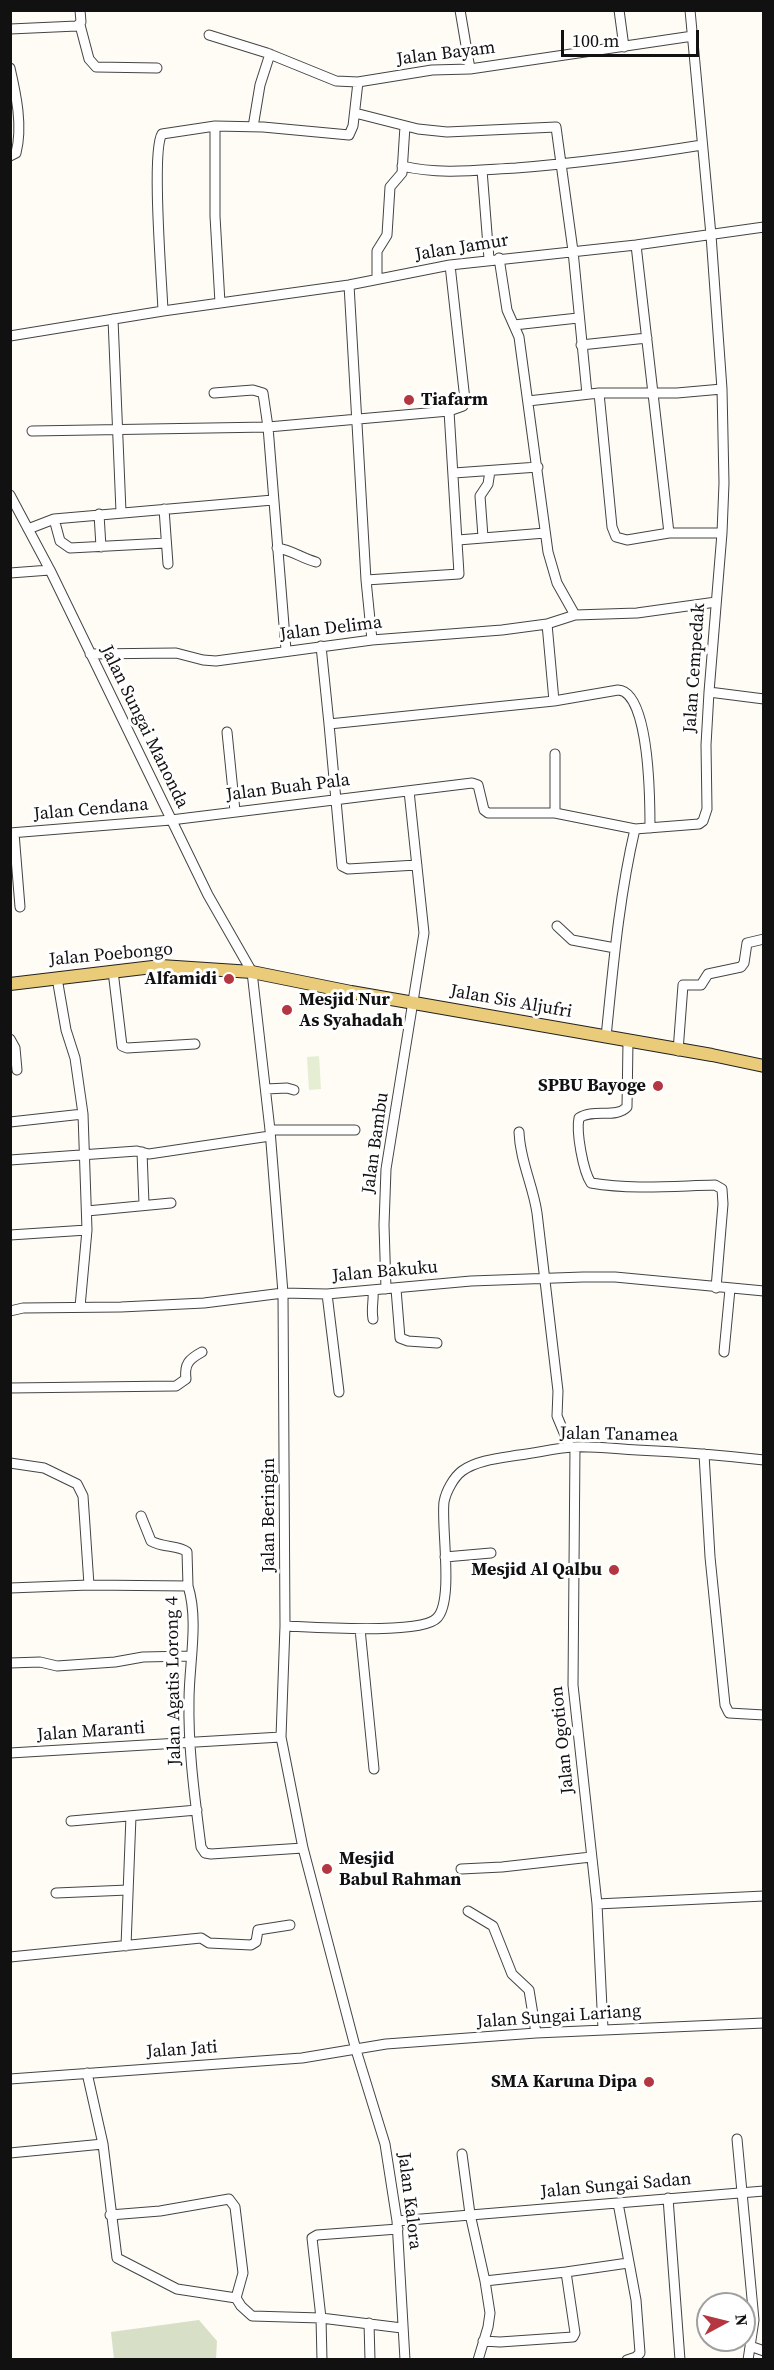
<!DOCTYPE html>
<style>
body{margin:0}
#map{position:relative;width:774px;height:2370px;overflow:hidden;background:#fefcf5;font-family:"Source Serif 4",serif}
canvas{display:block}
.frame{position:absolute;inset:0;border:12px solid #111;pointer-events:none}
.north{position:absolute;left:696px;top:2292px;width:60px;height:60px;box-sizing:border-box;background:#fff;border:2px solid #a0a0a0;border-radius:50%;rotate:83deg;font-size:16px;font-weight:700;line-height:24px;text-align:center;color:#111}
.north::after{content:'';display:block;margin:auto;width:21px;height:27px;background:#b33641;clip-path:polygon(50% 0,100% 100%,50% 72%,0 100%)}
.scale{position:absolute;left:561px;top:30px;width:138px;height:27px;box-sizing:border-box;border:3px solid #111;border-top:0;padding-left:8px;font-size:18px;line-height:21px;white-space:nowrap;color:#111;-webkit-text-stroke:4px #fff;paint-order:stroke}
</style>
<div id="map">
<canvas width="774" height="2370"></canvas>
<div class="frame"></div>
<div class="north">N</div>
<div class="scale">100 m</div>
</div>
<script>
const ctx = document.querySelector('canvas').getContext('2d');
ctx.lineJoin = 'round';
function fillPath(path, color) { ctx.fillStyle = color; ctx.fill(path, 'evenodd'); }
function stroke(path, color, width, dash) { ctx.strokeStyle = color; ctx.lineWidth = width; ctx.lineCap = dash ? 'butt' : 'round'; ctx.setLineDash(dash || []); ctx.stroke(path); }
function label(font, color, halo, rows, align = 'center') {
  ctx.font = font + ' "Source Serif 4",serif'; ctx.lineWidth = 6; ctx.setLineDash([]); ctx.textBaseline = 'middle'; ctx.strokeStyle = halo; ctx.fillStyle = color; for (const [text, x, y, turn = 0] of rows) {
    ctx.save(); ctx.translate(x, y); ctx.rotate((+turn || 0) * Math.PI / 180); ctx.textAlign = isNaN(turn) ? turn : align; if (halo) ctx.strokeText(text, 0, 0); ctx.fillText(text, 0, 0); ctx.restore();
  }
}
const cemetery = new Path2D(`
 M 199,2320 L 217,2341 L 216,2359 L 114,2359 L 111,2332 Z`);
const pitch = new Path2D(`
 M 319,1056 L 321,1089 L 309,1090 L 307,1057 Z`);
const minor = new Path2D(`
 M 460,10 L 470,69
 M 619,10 L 624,47
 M 80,25 L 89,59 L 96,67 L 157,68
 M 10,29 L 77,26 L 81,22 L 80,10
 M 209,35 L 267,53 L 336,81 L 358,82 L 432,70 L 470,69 L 693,36
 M 10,68 C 16,94 23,126 16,153 L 10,156
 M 355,113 L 418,129 L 447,132 L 556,127 L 573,251 L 587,394
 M 215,126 L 263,127 L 349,135 L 353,126 L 358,82
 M 253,127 L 260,85 L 270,54
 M 402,166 C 441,175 477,170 516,168 C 579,163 640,155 702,145
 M 482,170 L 489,259
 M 636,245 L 669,533 L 722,533
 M 499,258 L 507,310 L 519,337 L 548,552 L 557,583 L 575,615
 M 377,279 L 377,251 L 387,235 L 390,187 L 402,173 L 405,126
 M 349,285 L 366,580 L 372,640
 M 163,311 C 162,282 151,151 162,134 L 215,126 L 215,216 L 220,303
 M 113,319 L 121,512
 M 514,325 L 578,318
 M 10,336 L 163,311 L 349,285 L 450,265 L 636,245 L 764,227
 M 581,345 L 647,338
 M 214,393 L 253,390 L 263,393 L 268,427 L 286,650
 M 599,393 L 612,527 L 616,537 L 627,540 L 669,533
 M 528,401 L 599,393 L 677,393 L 722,389
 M 32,431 L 268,427 L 449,411
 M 454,473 L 538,467
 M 10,495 L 50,570 L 208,895 L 252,972 L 270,1130 L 283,1293 L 285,1626 L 281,1737 L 303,1848 L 356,2050 L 385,2144 L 397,2221 L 405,2360
 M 164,509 L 168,564
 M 99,514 L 101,547
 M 54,519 L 60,541 L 70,548 L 166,543
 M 28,529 L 54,519 L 273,500
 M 483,537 L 480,496 L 488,484 L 490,471
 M 458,540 L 545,533
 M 277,548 C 292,550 301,558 316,562
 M 10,573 L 50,570
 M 366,580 L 459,574 L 449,411 L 463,406 L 465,400 L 450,265
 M 321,646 L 329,724 L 554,701 L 547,624
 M 90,654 L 176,653 L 203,660 L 216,661 L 372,640 L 502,630 L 547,624 L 575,615 L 637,613 L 716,602
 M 709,692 L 764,699
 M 554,701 L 618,690 C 650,691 650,804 650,828
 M 329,724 L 342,866 L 348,869 L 417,865
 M 227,732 L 235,811
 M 555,754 L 555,813
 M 10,833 L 171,820 L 472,783 L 478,785 L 484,810 L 488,813 L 555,813 L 635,829
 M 14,833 L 20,907
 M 557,926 L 572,940 L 615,948
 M 113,971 L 122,1046 L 127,1048 L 195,1044
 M 57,978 L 66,1030 L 75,1058 L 83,1114 L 87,1230 L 80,1307
 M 606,1037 C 613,968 619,897 635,829 L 699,824 L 703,821 L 707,809 L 706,745 L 709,692 L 722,533 L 724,483 L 722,389 L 711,235 L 690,10
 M 10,1039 L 15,1048 L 17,1070
 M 628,1041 L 627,1107 C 616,1119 593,1108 579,1118 C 576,1132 583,1171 591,1183 C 633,1190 673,1186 715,1185 L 722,1189 L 723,1204 L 716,1288
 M 678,1051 L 683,985 L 701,985 L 708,974 L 741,967 L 744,963 L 747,943 L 764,939
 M 266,1089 L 287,1088 L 294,1090
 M 10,1122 L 83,1114
 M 270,1130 L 355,1130
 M 519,1132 C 520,1161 533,1185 537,1213 L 558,1391 L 557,1416 L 570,1447
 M 142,1152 L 144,1204
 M 10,1160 L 137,1151 L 149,1154 L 270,1136
 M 87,1211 L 171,1203
 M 10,1235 L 87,1230
 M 386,1289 L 384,1225 L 386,1169 L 424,933 L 409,791
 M 396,1289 L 400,1338 L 408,1341 L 437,1343
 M 327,1294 L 339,1392
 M 10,1311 L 23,1308 L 121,1307 L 204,1303 L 283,1293 L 327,1294 L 471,1281 L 583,1277 L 615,1277 L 764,1291
 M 373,1319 C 371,1308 374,1301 373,1290
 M 724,1352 L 730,1289
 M 10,1388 L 176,1386 L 186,1379 C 184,1364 189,1359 202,1352
 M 575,1447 L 573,1685 L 597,1904 L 603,2029
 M 704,1454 L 710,1557 L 725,1705 L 729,1713 L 764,1715
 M 10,1463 L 44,1468 L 77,1484 L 83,1496 L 89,1585
 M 141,1516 L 151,1541 C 163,1548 179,1545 187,1552 L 188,1586
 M 445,1557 L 491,1553
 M 10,1588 L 89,1585 L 188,1586 C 199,1621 189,1664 189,1700 C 188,1750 195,1799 201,1847 L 205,1853 L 211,1854 L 303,1848
 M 285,1626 C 311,1627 422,1635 437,1618 C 454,1601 441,1527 444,1502 C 446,1491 454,1477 462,1471 C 477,1460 501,1458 519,1455 C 537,1453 555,1448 573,1447 C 594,1446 616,1449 637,1450 C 679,1452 721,1455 764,1460
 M 360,1629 L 374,1769
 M 10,1663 L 40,1662 L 57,1666 L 115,1662 L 143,1657 L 190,1656
 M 10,1753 L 281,1737
 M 71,1821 L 197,1810
 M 461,1869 L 502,1867 L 591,1857
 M 56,1893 L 128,1890
 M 597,1904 L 764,1896
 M 468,1911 L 493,1926 L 512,1974 L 529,1990 L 536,2033
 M 126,1946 L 131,1816
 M 10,1957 L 201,1938 L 209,1943 L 251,1945 L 256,1942 L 258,1930 L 290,1925
 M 87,2073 L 103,2144 L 117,2258 L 177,2289 L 236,2298 L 241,2306 L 252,2316 L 321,2318 L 402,2328
 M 10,2079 L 302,2058 L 386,2044 L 536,2033 L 764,2023
 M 737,2139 L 754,2320 L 748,2360
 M 10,2153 L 103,2144
 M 462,2154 L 470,2214 L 485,2281 L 490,2313 L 488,2327 L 478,2360
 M 668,2198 L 680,2360
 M 618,2203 L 636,2300 L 640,2353 L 636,2357 L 627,2360
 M 110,2215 L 160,2211 L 229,2199 L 235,2207 L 243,2273 L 236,2298
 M 397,2221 L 764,2191
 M 566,2272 L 628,2263
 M 369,2323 L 370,2360
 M 483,2341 L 500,2342 L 573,2337 L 575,2333 L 566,2272 L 485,2281
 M 750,2346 L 764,2351
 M 322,2360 L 321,2318 L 312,2238 L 317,2235 L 398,2229`);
const major = new Path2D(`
 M 10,984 L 161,966 L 252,972 L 351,992 L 712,1055 L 764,1066`);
const markers = [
 [409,400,6,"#b33641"],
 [229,979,6,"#b33641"],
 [287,1010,6,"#b33641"],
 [658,1086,6,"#b33641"],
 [614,1570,6,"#b33641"],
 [327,1869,6,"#b33641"],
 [649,2082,6,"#b33641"]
];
const streetNames = [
 ["Jalan Bayam",446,54,-7],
 ["Jalan Jamur",462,248,-9],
 ["Jalan Delima",331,629,-7],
 ["Jalan Cempedak",695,668,-86],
 ["Jalan Sungai Manonda",144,727,64],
 ["Jalan Buah Pala",288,788,-7],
 ["Jalan Cendana",91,810,-5],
 ["Jalan Poebongo",111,955,-5],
 ["Jalan Sis Aljufri",511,1002,10],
 ["Jalan Bambu",376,1143,-82],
 ["Jalan Bakuku",385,1272,-5],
 ["Jalan Tanamea",619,1435,1],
 ["Jalan Beringin",269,1515,-90],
 ["Jalan Agatis Lorong 4",174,1681,-91],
 ["Jalan Maranti",91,1732,-4],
 ["Jalan Ogotion",563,1740,-96],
 ["Jalan Sungai Lariang",559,2017,-4],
 ["Jalan Jati",182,2050,-4],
 ["Jalan Sungai Sadan",616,2186,-5],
 ["Jalan Kalora",409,2201,83]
];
const poiNames = [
 ["Tiafarm",421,400,"left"],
 ["Alfamidi",217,979],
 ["Mesjid Nur",299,1000,"left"],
 ["As Syahadah",299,1021,"left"],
 ["SPBU Bayoge",646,1086],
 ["Mesjid Al Qalbu",602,1570],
 ["Mesjid",339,1859,"left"],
 ["Babul Rahman",339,1880,"left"],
 ["SMA Karuna Dipa",637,2082]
];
fillPath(cemetery, '#d8dfc7');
fillPath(pitch, '#e5eed2');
stroke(minor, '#444', 11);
stroke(major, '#222', 14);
stroke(minor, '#fff', 9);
stroke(major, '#eacb79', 12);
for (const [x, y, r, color] of markers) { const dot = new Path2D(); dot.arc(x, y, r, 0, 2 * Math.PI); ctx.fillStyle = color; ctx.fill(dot); stroke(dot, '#fff', 2); }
label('18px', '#111', '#fff', streetNames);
label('bold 18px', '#111', '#fff', poiNames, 'right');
</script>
